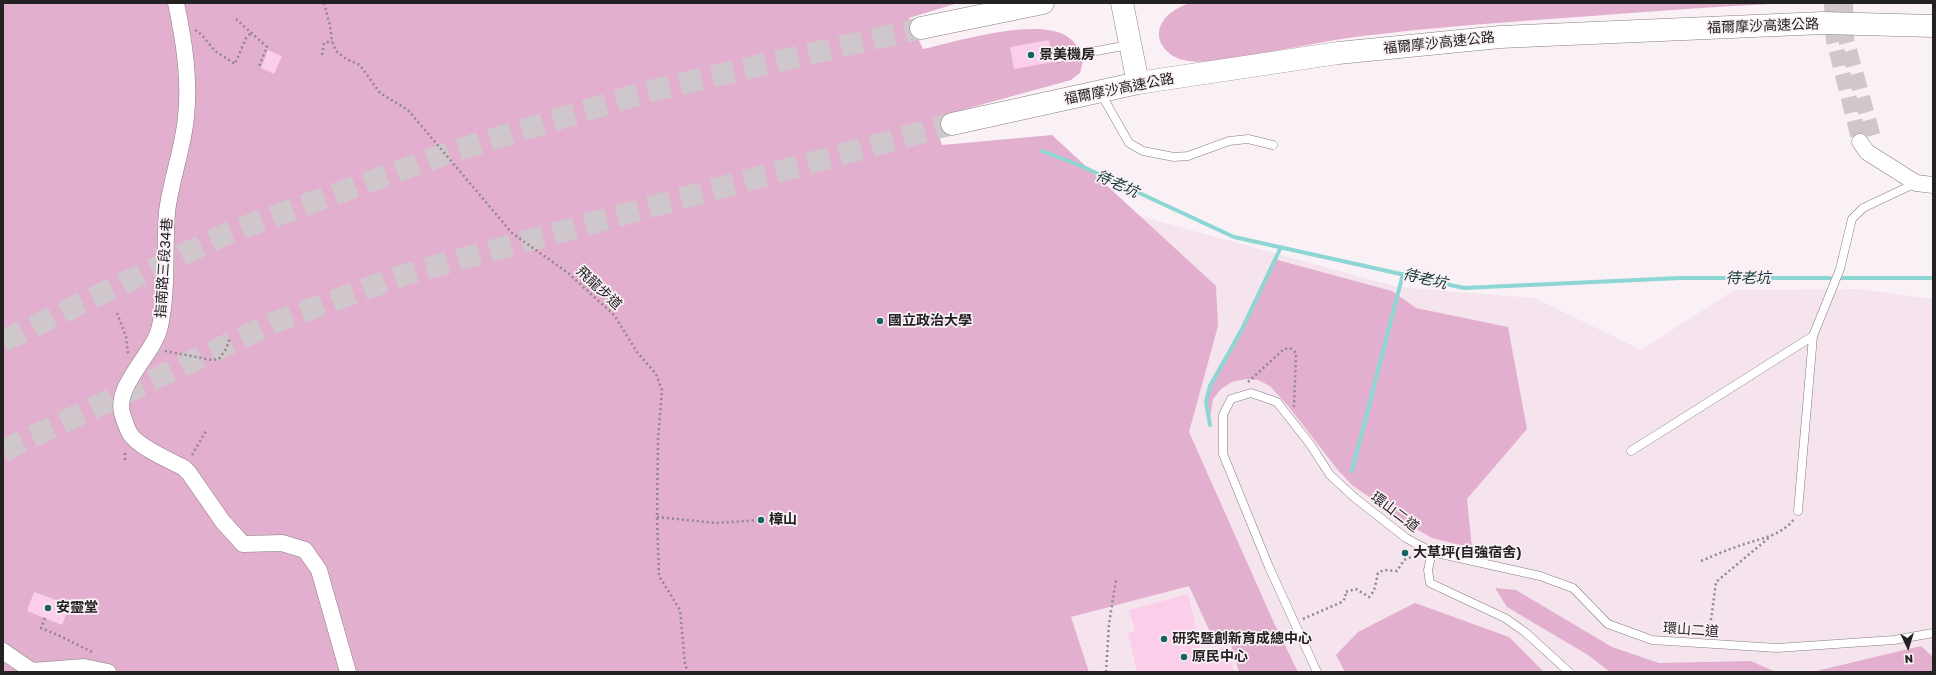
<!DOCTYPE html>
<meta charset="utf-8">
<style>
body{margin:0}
#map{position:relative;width:1936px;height:675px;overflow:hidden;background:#faf1f6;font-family:"Golos Text",sans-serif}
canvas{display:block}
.frame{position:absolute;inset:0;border:4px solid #242123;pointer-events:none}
.north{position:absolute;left:1888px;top:627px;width:40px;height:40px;-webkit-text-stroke:3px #faf1f6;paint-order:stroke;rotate:176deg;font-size:11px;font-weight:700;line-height:16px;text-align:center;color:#242123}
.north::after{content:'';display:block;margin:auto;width:14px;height:18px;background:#242123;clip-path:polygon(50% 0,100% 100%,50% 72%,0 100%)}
</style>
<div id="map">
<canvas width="1936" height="675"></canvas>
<div class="frame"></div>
<div class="north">N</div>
</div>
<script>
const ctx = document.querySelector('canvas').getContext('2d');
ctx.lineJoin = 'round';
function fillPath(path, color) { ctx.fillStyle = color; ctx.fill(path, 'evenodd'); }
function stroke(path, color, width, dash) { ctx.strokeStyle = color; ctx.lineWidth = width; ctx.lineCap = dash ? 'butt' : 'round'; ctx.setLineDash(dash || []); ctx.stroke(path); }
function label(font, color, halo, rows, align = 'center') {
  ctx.font = font + ' "Golos Text","Noto Sans TC",sans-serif'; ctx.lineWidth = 3.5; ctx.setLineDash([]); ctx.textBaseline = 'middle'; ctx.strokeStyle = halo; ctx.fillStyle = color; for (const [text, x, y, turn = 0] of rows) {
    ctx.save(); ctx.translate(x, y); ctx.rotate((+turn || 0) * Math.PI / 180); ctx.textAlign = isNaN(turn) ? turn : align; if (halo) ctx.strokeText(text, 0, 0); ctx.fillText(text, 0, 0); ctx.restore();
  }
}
const built = new Path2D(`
 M 676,136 L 1089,202 L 1398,287 L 1535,298 L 1641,350 L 1734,290 L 1858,289 L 1933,299 L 1933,672 L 3,672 Z`);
const green = new Path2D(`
 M 3,3 L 958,3 L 909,18 L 923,49 C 957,41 1031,19 1063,34 C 1073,39 1078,46 1084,56 L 1080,73 L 1071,80 L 933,118 L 942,145 L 1052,135 L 1216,286 L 1218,326 L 1189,432 L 1274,623 L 1298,672 L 1239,672 L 1227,631 L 1211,634 L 1189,586 L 1071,617 L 1089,672 L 3,672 Z
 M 1189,3 L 1789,3 C 1704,7 1620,14 1535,20 C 1471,25 1405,30 1341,39 C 1311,44 1282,50 1252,55 C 1230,58 1205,65 1183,60 C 1168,56 1155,43 1160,27 C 1165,14 1177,8 1189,3 Z
 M 1274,259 L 1392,291 L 1416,308 L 1508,327 L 1527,429 L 1467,499 L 1472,548 L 1432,538 L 1409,525 L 1352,485 L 1337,469 L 1289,407 L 1270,386 L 1258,380 L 1246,379 L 1232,382 L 1221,389 L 1213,399 L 1210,418 L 1207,398 L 1211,387 L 1240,335 Z
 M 1495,588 L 1516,590 L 1612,647 L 1659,663 L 1751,661 L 1776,672 L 1610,672 L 1588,655 L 1507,607 Z
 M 1415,603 L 1509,637 L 1544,672 L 1345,672 L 1336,655 L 1358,632 Z
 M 1921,646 L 1933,657 L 1933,672 L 1812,672 Z`);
const stream = new Path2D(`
 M 1042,151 L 1079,165 L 1234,237 L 1464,288 L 1680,278 L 1830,278
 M 1840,278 L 1933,278
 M 1210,425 L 1206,402 L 1210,386 L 1241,331 L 1281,247
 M 1352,471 L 1403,274`);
const building = new Path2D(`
 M 1049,40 L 1053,62 L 1014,69 L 1010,47 Z
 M 268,50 L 282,56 L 274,74 L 261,68 Z
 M 34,592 L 70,605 L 62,625 L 27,611 Z
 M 1188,594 L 1202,653 L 1227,646 L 1234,672 L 1137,672 L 1128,633 L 1135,631 L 1129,610 Z`);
const minorTunnel = new Path2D(`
 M 1832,3 L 1834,40 L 1860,142
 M 1845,3 L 1846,39 L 1874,141`);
const motorwayTunnel = new Path2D(`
 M 3,341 L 228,233 L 451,152 L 646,92 L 921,28
 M 3,452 L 15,445 L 275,322 L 407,274 L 952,124`);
const path = new Path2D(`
 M 324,3 L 330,26 L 332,41 L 336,51 L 346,59 L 360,65 L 380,93 L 408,110 L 512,233 L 568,273 L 614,315 L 637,352 L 656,374 L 662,390 L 658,439 L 657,517 L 659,576 L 680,610 L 685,664 L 688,672
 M 236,19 L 267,47 L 259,66
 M 195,30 L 202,35 L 215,51 L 235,64 L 246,38 L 251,33
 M 322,55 L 324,43 L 332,41
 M 117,313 L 126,337 L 128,354
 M 165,351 L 212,360 L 219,359 L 226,349 L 230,338
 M 1248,382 L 1284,349 L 1290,348 L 1296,353 L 1294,407
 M 192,455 L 206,431
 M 125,460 L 125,450
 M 657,517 L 716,523 L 761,520
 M 1701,561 C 1713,556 1724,551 1736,547 C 1756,539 1781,537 1794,519
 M 45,618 L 41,628 L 60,636 L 94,653
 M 1303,619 L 1342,602 L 1346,597 L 1345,592 L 1356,589 L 1369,597 L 1374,591 L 1378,573 L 1384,570 L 1397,571 L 1404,560 L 1416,555
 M 1709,635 L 1716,582 L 1771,536
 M 1106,672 L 1109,624 L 1116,580`);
const service = new Path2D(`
 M 1058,58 L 1129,45
 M 1100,92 L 1129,143 L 1143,151 L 1174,157 L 1188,156 L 1229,141 L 1248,139 L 1273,145
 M 1631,451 L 1813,336
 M 1798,511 L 1813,336 L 1840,269 L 1852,219 L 1863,208 L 1916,183
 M 1432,552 L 1428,570 L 1430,583 L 1505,618 L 1525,632 L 1569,672
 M 1317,672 L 1269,567 L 1223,454 L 1223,415 L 1231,399 L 1251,393 L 1277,402 L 1310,444 L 1330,475 L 1355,498 L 1406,538 L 1432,552 L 1540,576 L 1573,588 L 1608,624 L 1652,640 L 1777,648 L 1894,640 L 1933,633`);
const minor = new Path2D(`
 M 176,3 C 184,41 190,78 186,117 C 183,149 171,180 167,212 C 164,249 168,289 160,326 C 155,353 115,384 122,413 C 124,419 127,430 131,435 C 140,448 170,460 184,468 L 189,473 L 223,522 L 243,544 L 282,543 L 305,550 L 319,570 L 348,672
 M 1860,142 L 1867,152 L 1916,183 L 1933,185
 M 3,651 L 32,671 L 84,667 L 108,672`);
const motorway = new Path2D(`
 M 1122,3 L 1138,83
 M 921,28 L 1043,3
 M 952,124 L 1138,83 L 1338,53 L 1500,37 L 1823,23 L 1933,26`);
const markers = [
 [1031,55,4,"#156462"],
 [880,321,4,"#156462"],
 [761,520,4,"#156462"],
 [1405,553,4,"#156462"],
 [48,608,4,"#156462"],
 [1164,639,4,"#156462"],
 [1184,657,4,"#156462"]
];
const streetNames = [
 ["福爾摩沙高速公路",1763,26,-2],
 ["福爾摩沙高速公路",1439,43,-6],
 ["福爾摩沙高速公路",1119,89,-11],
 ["指南路三段34巷",164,268,-86],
 ["飛龍步道",599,288,43],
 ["環山二道",1395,512,37],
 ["環山二道",1691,630,4]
];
const poiNames = [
 ["景美機房",1039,55],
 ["國立政治大學",888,321],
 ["樟山",769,520],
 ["大草坪(自強宿舍)",1413,553],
 ["安靈堂",56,608],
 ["研究暨創新育成總中心",1172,639],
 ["原民中心",1192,657]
];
const waterNames = [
 ["待老坑",1117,184,24],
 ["待老坑",1748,278],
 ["待老坑",1425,279,13]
];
fillPath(built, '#f5e4ee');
fillPath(green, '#e3afce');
stroke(stream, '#8cd6d3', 4);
fillPath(building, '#fbcfe9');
stroke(minorTunnel, '#cfc7cc', 16, [16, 8]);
stroke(motorwayTunnel, '#cfc7cc', 22, [22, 11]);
stroke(service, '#857d81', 9);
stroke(minor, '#857d81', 17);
stroke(motorway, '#857d81', 23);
stroke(path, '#8e888c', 2.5, [2, 3]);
stroke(service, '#fff', 8);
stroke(minor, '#fff', 16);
stroke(motorway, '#fff', 22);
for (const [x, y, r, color] of markers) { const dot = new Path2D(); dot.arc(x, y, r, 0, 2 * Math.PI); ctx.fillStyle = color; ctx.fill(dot); stroke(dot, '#faf1f6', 1.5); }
label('14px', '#242123', '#faf1f6', streetNames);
label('bold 14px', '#242123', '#faf1f6', poiNames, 'left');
label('italic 15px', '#113635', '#faf1f6', waterNames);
</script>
